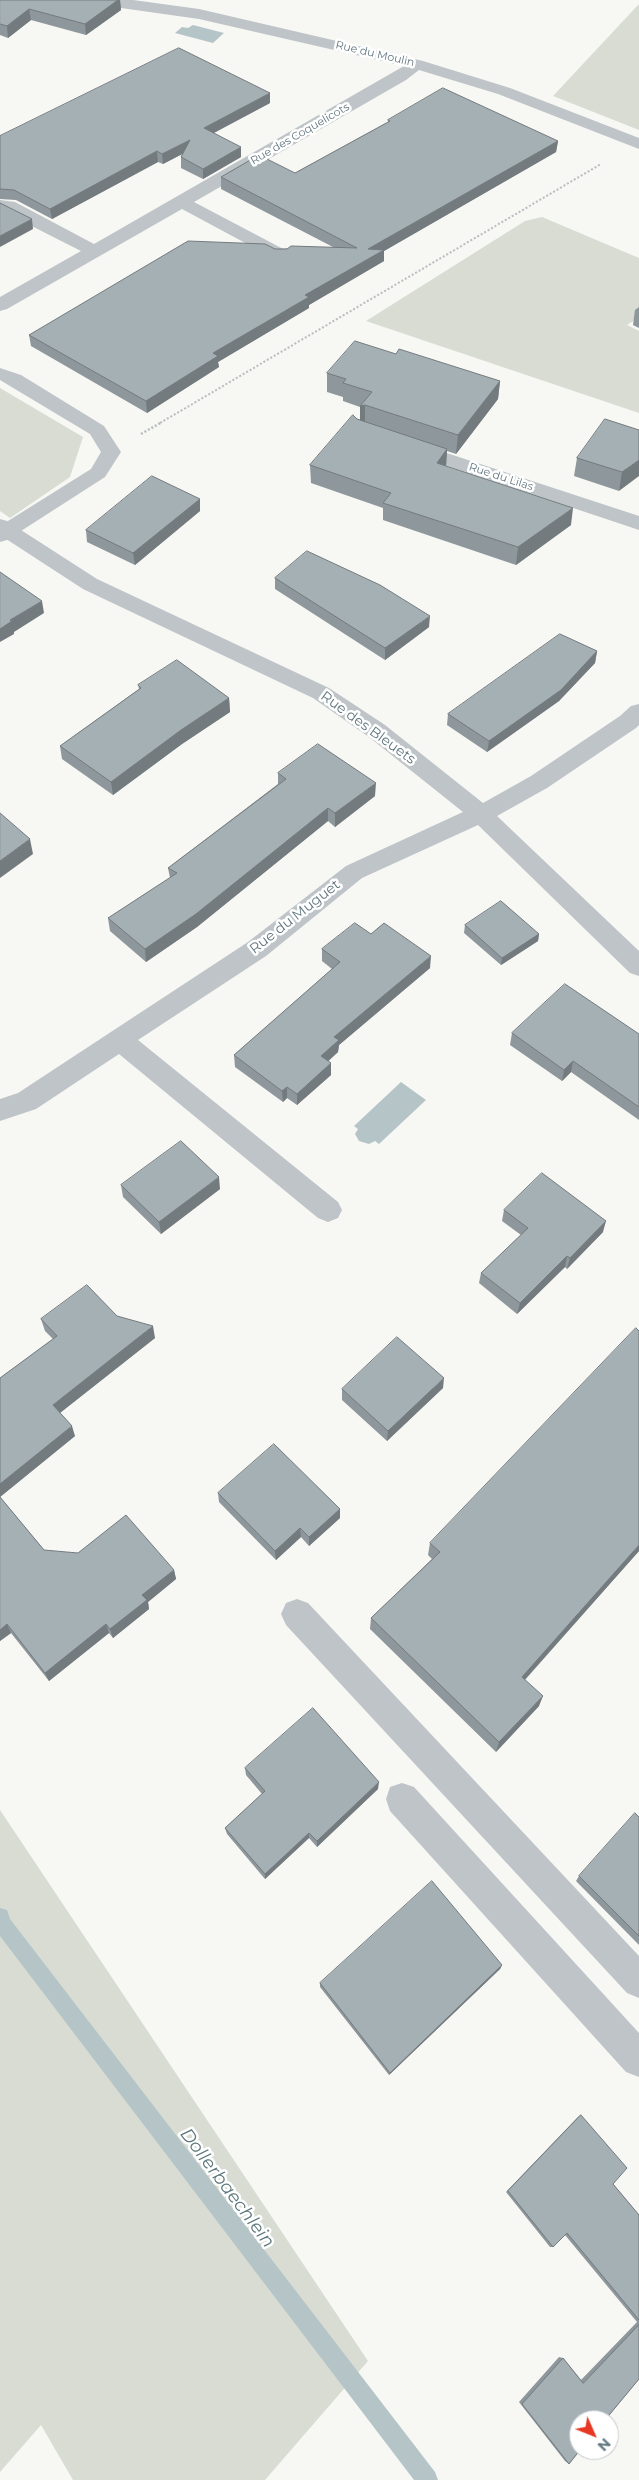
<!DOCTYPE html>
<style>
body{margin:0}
#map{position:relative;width:639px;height:2480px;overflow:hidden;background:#f7f7f4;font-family:Montserrat,sans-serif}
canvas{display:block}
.north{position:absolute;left:569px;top:2410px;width:50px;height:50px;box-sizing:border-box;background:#fff;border:1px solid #c0c9cc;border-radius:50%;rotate:134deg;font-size:14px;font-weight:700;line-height:20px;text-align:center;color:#627780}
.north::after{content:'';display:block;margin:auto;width:18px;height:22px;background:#e73824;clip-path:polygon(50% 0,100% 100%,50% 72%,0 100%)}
</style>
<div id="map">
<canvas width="639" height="2480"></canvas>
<div class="north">N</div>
</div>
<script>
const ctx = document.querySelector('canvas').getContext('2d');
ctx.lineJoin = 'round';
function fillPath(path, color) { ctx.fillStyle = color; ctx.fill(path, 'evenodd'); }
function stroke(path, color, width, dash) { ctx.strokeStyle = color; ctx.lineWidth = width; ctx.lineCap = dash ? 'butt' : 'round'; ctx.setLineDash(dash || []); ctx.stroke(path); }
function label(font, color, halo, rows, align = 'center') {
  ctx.font = font + ' Montserrat,sans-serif'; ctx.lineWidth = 5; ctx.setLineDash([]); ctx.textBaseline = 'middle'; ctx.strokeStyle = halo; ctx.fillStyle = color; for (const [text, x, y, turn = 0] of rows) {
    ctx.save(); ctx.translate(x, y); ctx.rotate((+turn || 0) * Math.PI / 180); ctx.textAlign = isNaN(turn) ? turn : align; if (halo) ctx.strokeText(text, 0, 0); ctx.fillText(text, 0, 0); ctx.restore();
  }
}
const green = new Path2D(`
 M 639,4 L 639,130 L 553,96 Z
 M 542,217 L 639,258 L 639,317 L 627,325 L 639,331 L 639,413 L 366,321 L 525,221 Z
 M 0,388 L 83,437 L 70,477 L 10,518 L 0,511 Z
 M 0,1810 L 368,2361 L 265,2480 L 73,2480 L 41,2425 L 0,2472 Z`);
const water = new Path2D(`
 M 193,25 L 224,33 L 213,43 L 175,33 L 182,27 L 188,28 Z
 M 401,1082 L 426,1100 L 379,1144 L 375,1141 L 369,1144 L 359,1141 L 355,1134 L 358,1129 L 354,1126 Z`);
const stream = new Path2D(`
 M 0,1908 L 7,1910 L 10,1919 L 435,2472 L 438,2480 L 414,2480 L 0,1936 Z`);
const pathFar1 = new Path2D(`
 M 160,423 L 601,164`);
const path = new Path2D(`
 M 141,434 L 162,422`);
const service = new Path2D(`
 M 0,368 L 21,375 L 104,426 L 121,452 L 105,477 L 7,540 L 0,542 L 0,526 L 91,469 L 101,452 L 90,434 L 0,380 Z
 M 297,1599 L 308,1603 L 639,1956 L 639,1998 L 627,1993 L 286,1625 L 281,1614 L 286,1603 Z
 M 402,1783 L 414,1787 L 639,2033 L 639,2077 L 626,2072 L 390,1811 L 386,1799 L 390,1787 Z`);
const minor = new Path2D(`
 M 92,0 L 133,0 L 199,9 L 423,61 L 510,88 L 639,138 L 639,149 L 498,94 L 419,70 L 406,80 L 194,202 L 287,251 L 290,255 L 287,259 L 275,259 L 182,209 L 7,309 L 0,311 L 0,297 L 81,251 L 0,210 L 0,200 L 15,202 L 94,244 L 404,66 L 199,19 L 100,5 Z
 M 410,441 L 639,516 L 639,530 L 403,451 L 400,447 L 403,443 Z
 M 0,519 L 7,521 L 97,579 L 329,688 L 385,725 L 483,803 L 531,776 L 620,716 L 631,706 L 639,704 L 639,725 L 636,728 L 547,788 L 497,816 L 639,951 L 639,976 L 630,973 L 478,825 L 362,878 L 266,956 L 138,1040 L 338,1202 L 342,1210 L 338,1218 L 328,1222 L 318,1218 L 119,1054 L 36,1109 L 0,1121 L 0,1099 L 18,1093 L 248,942 L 346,866 L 463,812 L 369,737 L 313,698 L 83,589 L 0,535 Z`);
const wall = new Path2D(`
 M 0,0 L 120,0 L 121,10 L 86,35 L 31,20 L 8,38 L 0,35 Z
 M 270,103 L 214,133 L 241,157 L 203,179 L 181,168 L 181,157 L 182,154 L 163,164 L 158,162 L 52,219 L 16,200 L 0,199 L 0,136 Z
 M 388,120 L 558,141 L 556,152 L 384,251 L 384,261 L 309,305 L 309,308 L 218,362 L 219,367 L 147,413 L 31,346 L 29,335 L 275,249 L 333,247 L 221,189 L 221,177 L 295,173 L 388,122 Z
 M 639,307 L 639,328 L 633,325 L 635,310 Z
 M 396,354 L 500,381 L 498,399 L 456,454 L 447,451 L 446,466 L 571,525 L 516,565 L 383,520 L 383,508 L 311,483 L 310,465 L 357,419 L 360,420 L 360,407 L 343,401 L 343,397 L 327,392 L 327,373 Z
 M 639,430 L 619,491 L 574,476 L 577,458 Z
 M 200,499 L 200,511 L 135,565 L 87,542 L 86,530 Z
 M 275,578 L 429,627 L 385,660 L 275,589 Z
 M 597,651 L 595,663 L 559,701 L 487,752 L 447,725 L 448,714 Z
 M 138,685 L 229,698 L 230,712 L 182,744 L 113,795 L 62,759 L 60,746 L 139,689 Z
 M 278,773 L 375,796 L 335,827 L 328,821 L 197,927 L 146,962 L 110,931 L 108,918 L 170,878 L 168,868 L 278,784 Z
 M 465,925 L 539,934 L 538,941 L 501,965 L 464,933 Z
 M 371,934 L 430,968 L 339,1045 L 338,1052 L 328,1061 L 331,1075 L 297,1105 L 287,1098 L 283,1102 L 235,1067 L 234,1055 L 332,969 L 322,961 L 322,949 Z
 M 512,1033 L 639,1034 L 639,1120 L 571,1072 L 562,1081 L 510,1045 Z
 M 121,1185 L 220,1189 L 161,1234 L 123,1197 Z
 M 504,1210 L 603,1232 L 567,1269 L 565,1267 L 517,1314 L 479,1283 L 481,1273 L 521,1235 L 502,1221 Z
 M 117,1316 L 155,1338 L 60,1413 L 75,1436 L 0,1497 L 44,1550 L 174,1570 L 176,1579 L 148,1602 L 149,1609 L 113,1638 L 109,1633 L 49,1681 L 11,1633 L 0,1641 L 0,1378 L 53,1339 L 45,1331 L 41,1319 Z
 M 443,1388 L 387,1441 L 342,1400 L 342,1389 Z
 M 218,1493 L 340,1509 L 340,1518 L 309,1546 L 301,1537 L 276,1560 L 219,1502 Z
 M 430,1543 L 639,1551 L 525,1680 L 539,1706 L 496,1752 L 370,1629 L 371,1618 L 432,1559 L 428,1555 Z
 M 245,1768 L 378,1789 L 317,1847 L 309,1838 L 265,1879 L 227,1834 L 225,1828 L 262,1794 L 246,1775 Z
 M 639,1817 L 639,1945 L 576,1881 L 579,1876 Z
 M 502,1965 L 500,1969 L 389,2075 L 320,1987 L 320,1983 Z
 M 581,2115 L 613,2184 L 639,2215 L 639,2379 L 569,2464 L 565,2461 L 519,2402 L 559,2357 L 563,2358 L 581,2380 L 637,2322 L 565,2235 L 553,2247 L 550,2247 L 506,2192 L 578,2117 Z`);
const shadedWall = new Path2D(`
 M 118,0 L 120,0 L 121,10 L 86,35 L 85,24 Z
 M 29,9 L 31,20 L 8,38 L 7,26 Z
 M 270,93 L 270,103 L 204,138 L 204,128 Z
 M 190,140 L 190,150 L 163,164 L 162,154 Z
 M 558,141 L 556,152 L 384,251 L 384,261 L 309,305 L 309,308 L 218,362 L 219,367 L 147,413 L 146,401 L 213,353 L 305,295 L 368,249 Z
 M 241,147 L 241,157 L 203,179 L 203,169 Z
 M 157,151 L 158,162 L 52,219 L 50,209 Z
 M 32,219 L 33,229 L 0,247 L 0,236 Z
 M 500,381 L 498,399 L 456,454 L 458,435 Z
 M 365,405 L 365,423 L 360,424 L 360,406 Z
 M 447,449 L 446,467 L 437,463 Z
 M 639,460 L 639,476 L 619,491 L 622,472 Z
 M 200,499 L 200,511 L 135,565 L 133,553 Z
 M 573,508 L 571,525 L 516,565 L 518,547 Z
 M 42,601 L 44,613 L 14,632 L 14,634 L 0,642 L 0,629 L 10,620 Z
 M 430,616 L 429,627 L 385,660 L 385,648 Z
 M 597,651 L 595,663 L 559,701 L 487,752 L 489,741 Z
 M 229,698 L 230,712 L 182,744 L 113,795 L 111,782 L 181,730 Z
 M 376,783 L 375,796 L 335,827 L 335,813 Z
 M 328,808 L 328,821 L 197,927 L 146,962 L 145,949 Z
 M 30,839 L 33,854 L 0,878 L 0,861 Z
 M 539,934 L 538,941 L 501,965 L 502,958 Z
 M 431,956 L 430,968 L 339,1045 L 338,1052 L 321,1068 L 321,1056 L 334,1037 Z
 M 573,1061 L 571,1072 L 562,1081 L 564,1070 Z
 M 331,1063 L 331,1075 L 297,1105 L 297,1094 Z
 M 287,1087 L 287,1098 L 283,1102 L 282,1091 Z
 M 219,1177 L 220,1189 L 161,1234 L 159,1222 Z
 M 606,1221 L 603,1232 L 567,1269 L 570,1258 Z
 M 567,1256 L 565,1267 L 517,1314 L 520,1303 Z
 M 153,1326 L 155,1338 L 56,1416 L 53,1405 Z
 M 444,1378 L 443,1388 L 387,1441 L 388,1431 Z
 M 72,1426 L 75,1436 L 0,1497 L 0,1484 Z
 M 340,1509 L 340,1518 L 309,1546 L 309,1537 Z
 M 300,1528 L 301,1537 L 276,1560 L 275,1551 Z
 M 639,1545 L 639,1551 L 518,1687 L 522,1677 Z
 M 174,1570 L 176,1579 L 148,1602 L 149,1609 L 113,1638 L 110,1629 L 142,1595 Z
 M 7,1624 L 11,1633 L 0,1641 L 0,1630 Z
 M 106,1624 L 109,1633 L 49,1681 L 45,1673 Z
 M 543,1696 L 539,1706 L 496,1752 L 499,1742 Z
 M 379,1782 L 378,1789 L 317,1847 L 317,1841 Z
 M 309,1833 L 309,1838 L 265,1879 L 265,1874 Z
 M 502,1965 L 500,1969 L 389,2075 L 390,2073 Z`);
const building = new Path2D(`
 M 0,0 L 118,0 L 85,24 L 29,9 L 7,26 L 0,24 Z
 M 179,48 L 270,93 L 204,128 L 241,147 L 203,169 L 181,157 L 190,140 L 162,154 L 157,151 L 50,209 L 14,190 L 0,189 L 0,136 Z
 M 443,88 L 558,141 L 368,249 L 384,250 L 305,295 L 309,297 L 213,353 L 218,356 L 146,401 L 29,335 L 188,241 L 265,244 L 275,249 L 287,249 L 291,246 L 357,248 L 221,177 L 259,155 L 295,173 L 390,121 L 388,120 Z
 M 0,203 L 32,219 L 0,236 Z
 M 355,341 L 396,354 L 399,349 L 500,381 L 458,435 L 365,405 L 360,406 L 372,392 L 343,383 L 346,379 L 327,373 Z
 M 353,415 L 357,419 L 447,449 L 437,463 L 573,508 L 518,547 L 383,503 L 391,493 L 310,465 Z
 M 605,419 L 639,430 L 639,460 L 622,472 L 577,458 Z
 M 152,476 L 200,499 L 133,553 L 86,530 Z
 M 307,551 L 380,585 L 430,616 L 385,648 L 275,578 Z
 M 0,572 L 42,601 L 10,620 L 12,621 L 0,629 Z
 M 560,634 L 597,651 L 561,690 L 489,741 L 448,714 Z
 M 177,660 L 229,698 L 181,730 L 111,782 L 60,746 L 141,688 L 138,685 Z
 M 318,744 L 376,783 L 335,813 L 328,808 L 196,914 L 145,949 L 108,918 L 177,873 L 168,868 L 286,779 L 278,773 Z
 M 0,813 L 30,839 L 0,861 Z
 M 501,901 L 539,934 L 502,958 L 465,925 Z
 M 355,923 L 371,934 L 384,923 L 431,956 L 334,1037 L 339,1040 L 321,1056 L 331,1063 L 297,1094 L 287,1087 L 282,1091 L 234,1055 L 340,962 L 322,949 Z
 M 565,984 L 639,1034 L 639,1107 L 573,1061 L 564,1070 L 512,1033 Z
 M 181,1141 L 219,1177 L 159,1222 L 121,1185 Z
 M 542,1173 L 606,1221 L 570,1258 L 567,1256 L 520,1303 L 481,1273 L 528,1228 L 504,1210 Z
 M 87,1285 L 117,1316 L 153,1326 L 53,1405 L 72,1426 L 0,1484 L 0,1378 L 57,1336 L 41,1319 Z
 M 636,1328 L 639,1331 L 639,1545 L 522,1677 L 543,1696 L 499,1742 L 371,1618 L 440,1552 L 430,1543 Z
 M 397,1337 L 444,1378 L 388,1431 L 342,1389 Z
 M 274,1444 L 340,1509 L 309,1537 L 300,1528 L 275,1551 L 218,1493 Z
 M 0,1497 L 44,1550 L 78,1553 L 126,1515 L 174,1570 L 142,1595 L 147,1600 L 110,1629 L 106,1624 L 45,1673 L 7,1624 L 0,1630 Z
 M 313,1708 L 379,1782 L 317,1841 L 309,1833 L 265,1874 L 225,1828 L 265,1791 L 245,1768 Z
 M 635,1813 L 639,1817 L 639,1936 L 579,1876 Z
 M 432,1881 L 502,1965 L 390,2073 L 320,1983 Z
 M 581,2115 L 627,2168 L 613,2184 L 639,2215 L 639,2320 L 567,2233 L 553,2247 L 508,2191 Z
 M 639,2325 L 639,2379 L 605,2420 L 579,2420 L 579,2450 L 580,2450 L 569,2464 L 522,2404 L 563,2358 L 583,2383 Z`);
const farStreetnames = [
 ["Rue du Moulin",375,54,13],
 ["Rue des Coquelicots",300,134,-30],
 ["Rue du Lilas",501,477,18]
];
const streetNames = [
 ["Rue des Bleuets",368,728,36],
 ["Rue du Muguet",295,917,-38]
];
const nearWaternames = [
 ["Dollerbaechlein",227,2188,53]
];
fillPath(green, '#d8dcd3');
fillPath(water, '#b5c5c7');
fillPath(stream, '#b5c5c7');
stroke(pathFar1, '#b8bdbf', 2, [2, 2]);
stroke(path, '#b8bdbf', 2.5, [2, 2]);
fillPath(service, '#bec4c7');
fillPath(minor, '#bec4c7');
fillPath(wall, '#8e979b');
fillPath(shadedWall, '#747b7e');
fillPath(building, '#a5b0b4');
stroke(building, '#747b7e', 1);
label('11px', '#627780', '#fff', farStreetnames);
label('14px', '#627780', '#fff', streetNames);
label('italic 18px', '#5c777b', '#fff', nearWaternames);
</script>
